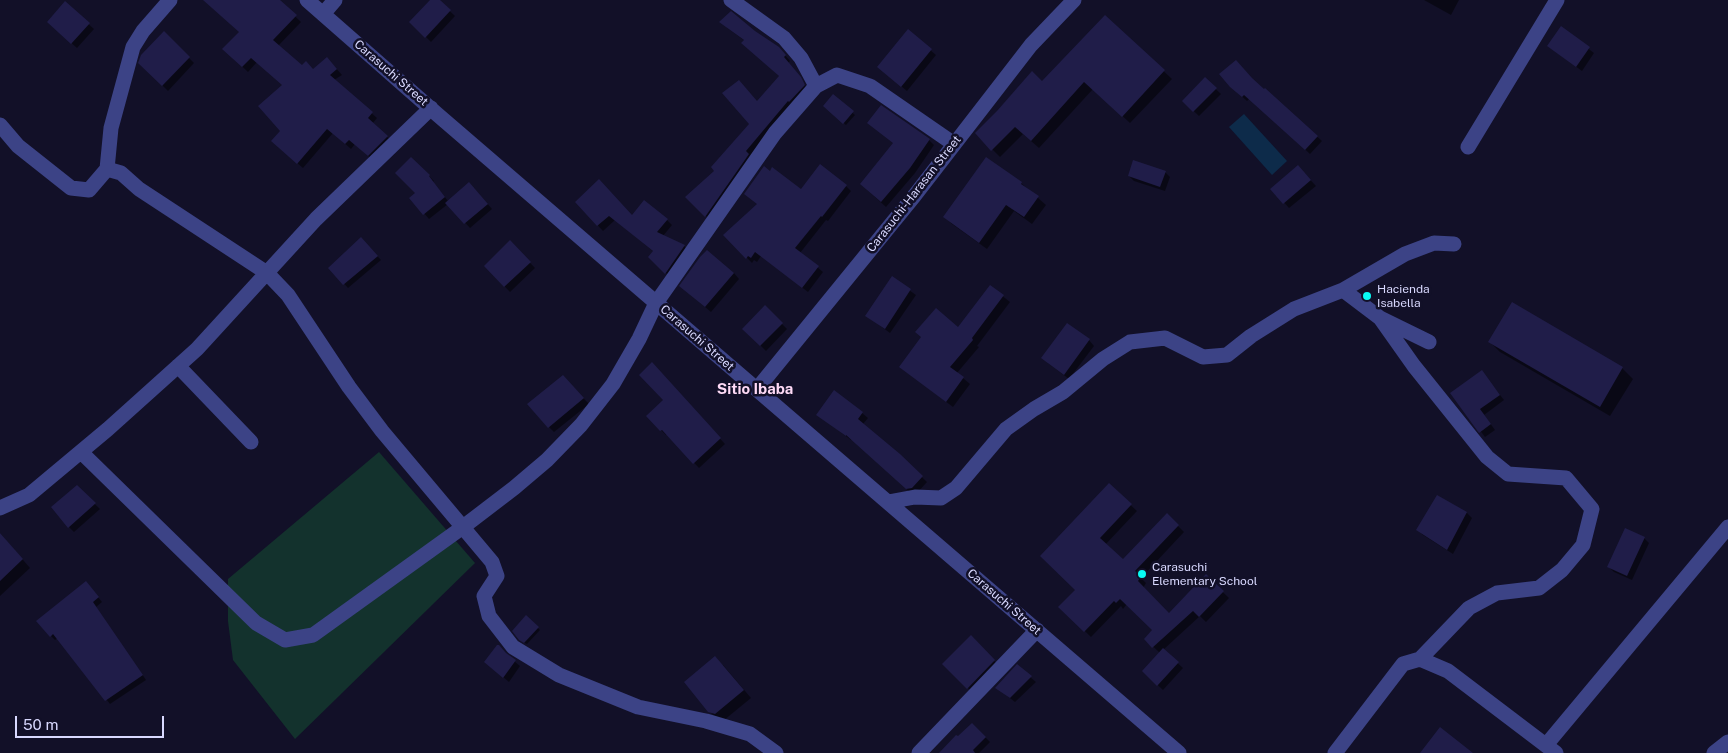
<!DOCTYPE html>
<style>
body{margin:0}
#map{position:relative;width:1728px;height:753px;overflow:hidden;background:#121028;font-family:"Public Sans",sans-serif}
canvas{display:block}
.scale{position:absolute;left:15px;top:716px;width:149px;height:22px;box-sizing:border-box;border:2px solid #d8d8fe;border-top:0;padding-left:6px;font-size:15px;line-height:18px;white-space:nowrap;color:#d8d8fe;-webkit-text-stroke:4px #121028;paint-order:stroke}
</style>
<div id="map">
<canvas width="1728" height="753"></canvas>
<div class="scale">50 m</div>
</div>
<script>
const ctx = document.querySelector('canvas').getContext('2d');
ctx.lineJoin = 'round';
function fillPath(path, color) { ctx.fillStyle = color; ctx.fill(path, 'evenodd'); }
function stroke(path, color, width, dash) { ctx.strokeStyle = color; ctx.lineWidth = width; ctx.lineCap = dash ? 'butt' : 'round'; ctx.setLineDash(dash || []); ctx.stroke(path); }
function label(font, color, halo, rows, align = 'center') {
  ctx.font = font + ' "Public Sans",sans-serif'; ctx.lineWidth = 5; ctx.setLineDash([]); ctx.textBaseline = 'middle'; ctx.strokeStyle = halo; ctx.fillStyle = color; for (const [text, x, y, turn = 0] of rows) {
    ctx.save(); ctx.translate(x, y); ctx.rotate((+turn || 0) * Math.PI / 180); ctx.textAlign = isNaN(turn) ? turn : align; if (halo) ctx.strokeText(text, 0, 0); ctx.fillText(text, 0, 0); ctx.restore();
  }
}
const green = new Path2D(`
 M 379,452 L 475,563 L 295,739 L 233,660 L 228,621 L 228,579 Z`);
const water = new Path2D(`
 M 1244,114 L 1287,161 L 1272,175 L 1229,127 Z`);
const shadow = new Path2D(`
 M 205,0 L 278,0 L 301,22 L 278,46 L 303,67 L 313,70 L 327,58 L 342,75 L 334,80 L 377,118 L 372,124 L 393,142 L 374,161 L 355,144 L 351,149 L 333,133 L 303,168 L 278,147 L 281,131 L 284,86 L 257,62 L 248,72 L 224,49 L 240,32 Z
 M 432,0 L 438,0 L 455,16 L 431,42 L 411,22 Z
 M 1424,0 L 1459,0 L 1451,15 Z
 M 65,3 L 94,29 L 77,48 L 53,27 Z
 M 1105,16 L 1172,79 L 1130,123 L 1093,89 L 1039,148 L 1023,134 L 1000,157 L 976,133 L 1043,83 Z
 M 726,27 L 784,54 L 790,61 L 788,63 L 809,90 L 711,221 L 687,197 L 716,171 L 750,124 L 757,102 L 780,77 L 745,41 Z
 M 1561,28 L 1594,53 L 1582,71 L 1548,46 Z
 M 908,31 L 936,55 L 907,91 L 884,72 Z
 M 164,33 L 194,63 L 168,91 L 140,63 Z
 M 1205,79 L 1221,94 L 1199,116 L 1183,101 Z
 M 1253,81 L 1264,90 L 1265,89 L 1322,141 L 1310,154 L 1250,98 L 1247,101 L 1236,91 Z
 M 833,96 L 855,115 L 846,125 L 824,106 Z
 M 929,140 L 934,145 L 915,173 L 886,207 L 866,189 L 895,144 Z
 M 411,158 L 434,181 L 433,182 L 448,201 L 474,188 L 492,209 L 470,228 L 448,204 L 429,219 L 411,198 L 417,193 Z
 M 770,172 L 801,191 L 846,186 L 851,191 L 828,221 L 826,220 L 800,253 L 823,272 L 808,292 L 761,256 L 757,262 L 754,260 L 752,263 L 725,235 L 758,204 Z
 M 1165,172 L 1170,177 L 1165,191 L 1134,181 L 1129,176 Z
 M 1303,172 L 1316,186 L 1289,208 L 1272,189 Z
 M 1021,183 L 1046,205 L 1032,224 L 1014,211 L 987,249 L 952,224 L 944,217 Z
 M 576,202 L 632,217 L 667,220 L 672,225 L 663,236 L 684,246 L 689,251 L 671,278 L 650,257 L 654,252 L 615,220 L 603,231 Z
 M 361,239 L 381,260 L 348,288 L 330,268 Z
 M 510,242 L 535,268 L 510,292 L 485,266 Z
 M 734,273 L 739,279 L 711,312 L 686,291 Z
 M 892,278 L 916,295 L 890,333 L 867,316 Z
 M 991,287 L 1010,302 L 977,346 L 979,347 L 957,373 L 970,384 L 953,407 L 900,367 L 922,337 L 959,329 Z
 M 765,307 L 787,329 L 766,351 L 744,329 Z
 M 1089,340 L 1094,346 L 1069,379 L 1048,363 Z
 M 1490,342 L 1622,368 L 1633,379 L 1610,416 L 1500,352 Z
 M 656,369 L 725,444 L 699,468 L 667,434 L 666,435 L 661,430 L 665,400 Z
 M 1482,372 L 1504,400 L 1484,415 L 1495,430 L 1485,437 L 1452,393 Z
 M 563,377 L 589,404 L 554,432 L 549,427 Z
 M 862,413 L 868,418 L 863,424 L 899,455 L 927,482 L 917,493 L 912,494 L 852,439 L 851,440 L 818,415 Z
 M 1109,485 L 1137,511 L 1105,545 L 1123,561 L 1167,515 L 1184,532 L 1141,578 L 1146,583 L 1143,588 L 1169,615 L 1206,576 L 1229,598 L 1206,622 L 1200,616 L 1163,650 L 1183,668 L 1163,690 L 1148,676 L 1160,653 L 1145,639 L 1154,630 L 1127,604 L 1123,609 L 1121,606 L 1091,637 L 1060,607 L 1077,590 Z
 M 77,487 L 100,509 L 74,532 L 69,527 Z
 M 1467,513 L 1472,518 L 1453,554 L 1423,535 L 1418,530 Z
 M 0,533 L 30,568 L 0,596 Z
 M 1644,538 L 1649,543 L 1632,580 L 1614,572 L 1609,567 Z
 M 90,587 L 102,602 L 96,607 L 146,680 L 110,704 L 58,638 L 55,640 L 51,636 Z
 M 527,617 L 540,630 L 527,644 L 523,642 Z
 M 971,637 L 999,666 L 973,693 L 944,664 Z
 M 508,656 L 520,666 L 509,682 L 485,662 Z
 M 723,665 L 751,698 L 723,721 L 718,719 L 709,711 Z
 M 1017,666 L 1036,682 L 1015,702 L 997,688 Z
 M 972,724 L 990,742 L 979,753 L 941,753 Z`);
const building = new Path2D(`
 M 203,0 L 280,0 L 297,15 L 273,40 L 302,65 L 306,61 L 313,69 L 327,57 L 337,69 L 330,75 L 373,112 L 368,118 L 388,136 L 368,156 L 349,140 L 345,144 L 327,129 L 297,164 L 271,141 L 280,131 L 258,106 L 282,85 L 251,58 L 242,67 L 222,49 L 239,32 Z
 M 430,0 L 440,0 L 451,10 L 425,38 L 409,22 Z
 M 65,1 L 90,23 L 71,44 L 47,22 Z
 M 731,11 L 755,31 L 779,47 L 786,55 L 784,57 L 801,77 L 805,85 L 789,102 L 788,101 L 746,151 L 749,154 L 705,217 L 685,197 L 714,171 L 711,167 L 749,124 L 722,93 L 739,80 L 757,101 L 779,76 L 741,43 L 744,40 L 719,22 Z
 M 1105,15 L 1165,70 L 1122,117 L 1084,82 L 1031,141 L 1015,127 L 991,151 L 975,133 L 997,111 L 1032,71 L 1042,81 Z
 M 1561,26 L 1590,47 L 1576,67 L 1547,46 Z
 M 908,29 L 932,49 L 901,87 L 877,67 Z
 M 164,31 L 190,57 L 162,86 L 138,63 L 141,55 Z
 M 1236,60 L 1252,78 L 1264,89 L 1265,88 L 1318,136 L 1305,150 L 1244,95 L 1242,97 L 1230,87 L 1219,74 Z
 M 1205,77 L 1217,88 L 1193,112 L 1182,101 Z
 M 833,94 L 854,111 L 843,124 L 823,106 Z
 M 881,105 L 930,139 L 910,168 L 881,202 L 860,184 L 893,143 L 867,123 Z
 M 411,157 L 430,175 L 429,176 L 445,197 L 423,215 L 409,198 L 415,193 L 395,173 Z
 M 986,157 L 1022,182 L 1021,184 L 1039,196 L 1024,217 L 1006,205 L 979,243 L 943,217 Z
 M 1133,160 L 1166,171 L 1160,187 L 1128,176 Z
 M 820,164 L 847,185 L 822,217 L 821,216 L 795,248 L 819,266 L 802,288 L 755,252 L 751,258 L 748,256 L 746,259 L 723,235 L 757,204 L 744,194 L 764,166 L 770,171 L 772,167 L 801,189 Z
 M 1298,165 L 1311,180 L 1283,204 L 1270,189 Z
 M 599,179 L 632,215 L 644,200 L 668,219 L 657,232 L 685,245 L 665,274 L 648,257 L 653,251 L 609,216 L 597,226 L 575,202 Z
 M 469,182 L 488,204 L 464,224 L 445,203 Z
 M 361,237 L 378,256 L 343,285 L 328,268 Z
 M 510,240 L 531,262 L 504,287 L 484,266 Z
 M 707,250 L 734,273 L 705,307 L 679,286 L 700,257 Z
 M 892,276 L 911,289 L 885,329 L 865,316 Z
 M 990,285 L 1004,295 L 972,338 L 973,340 L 950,367 L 964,377 L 946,402 L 899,367 L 921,337 L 915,332 L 936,308 L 958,327 Z
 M 1512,302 L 1623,367 L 1600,407 L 1488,342 Z
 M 765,305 L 783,323 L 760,346 L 742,329 Z
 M 1067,323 L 1090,339 L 1064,375 L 1041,358 Z
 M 652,362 L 721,438 L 693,464 L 662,430 L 660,431 L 646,416 L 663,400 L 639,375 Z
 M 1482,370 L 1500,395 L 1480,409 L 1491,424 L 1479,433 L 1450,393 Z
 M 563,375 L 584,398 L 548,428 L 527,404 Z
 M 834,390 L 863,412 L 858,419 L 900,454 L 923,476 L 912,488 L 906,489 L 846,435 L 846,436 L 816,415 Z
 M 1109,483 L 1132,504 L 1100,538 L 1123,559 L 1167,513 L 1179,525 L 1135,571 L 1141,576 L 1138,581 L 1169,613 L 1206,574 L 1224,591 L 1199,617 L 1193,611 L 1152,648 L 1144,639 L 1152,630 L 1120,599 L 1116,603 L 1114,601 L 1084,632 L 1058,607 L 1075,590 L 1040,556 Z
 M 77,485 L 96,503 L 68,528 L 51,507 Z
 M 1437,495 L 1467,512 L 1447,550 L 1416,530 Z
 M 1625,528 L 1645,537 L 1627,576 L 1607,567 Z
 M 0,533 L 23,559 L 0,581 Z
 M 86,581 L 99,597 L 93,602 L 143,675 L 105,701 L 53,634 L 50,637 L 36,621 Z
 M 526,615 L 539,627 L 524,643 L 519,640 L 512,631 Z
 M 971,635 L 995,660 L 967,689 L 942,664 Z
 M 497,645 L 499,645 L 506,653 L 516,660 L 503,678 L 484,662 Z
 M 1163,648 L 1179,662 L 1157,686 L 1142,671 Z
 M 715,656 L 744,690 L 715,714 L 708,712 L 684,682 Z
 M 1017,664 L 1032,676 L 1010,698 L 995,688 Z
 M 972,723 L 986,737 L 973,750 L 975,753 L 939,753 L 956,735 L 958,736 Z
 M 1440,727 L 1473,753 L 1420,753 Z`);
const minor = new Path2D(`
 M 307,0 L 438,115 L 1179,753
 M 731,0 L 784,38 L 801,58 L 816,86
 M 323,14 L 335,0
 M 0,125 L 18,146 L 71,188 L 89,190 L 107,169 L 121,173 L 139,189 L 267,273 L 288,295 L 349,387 L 382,431 L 492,562 L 497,576 L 484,596 L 489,616 L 513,647 L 559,675 L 638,707 L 706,721 L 750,734 L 776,753
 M 1468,147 L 1557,0
 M 107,169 L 111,128 L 133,47 L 143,31 L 170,0
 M 1343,290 L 1380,318 L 1429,342
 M 1380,318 L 1414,366 L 1487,457 L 1508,474 L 1566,478 L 1592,509 L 1583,545 L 1562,570 L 1539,588 L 1497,593 L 1469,608 L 1420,659
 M 178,366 L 251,442
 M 757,389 L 915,195 L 1031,45 L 1074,0
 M 81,452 L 256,623 L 285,640 L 313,635 L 463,527 L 514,488 L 547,460 L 581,425 L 613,384 L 639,339 L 656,303 L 775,133 L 816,86 L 837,75 L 870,86 L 954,144
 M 888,502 L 915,497 L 941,498 L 956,488 L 1006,429 L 1034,409 L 1063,392 L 1103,359 L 1130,342 L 1165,338 L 1203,357 L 1227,355 L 1251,336 L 1294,309 L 1343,290 L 1405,254 L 1434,243 L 1454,244
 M 0,508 L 29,495 L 108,429 L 197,349 L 316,219 L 431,108
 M 1546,745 L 1728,527
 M 919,753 L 1037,630
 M 1335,753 L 1403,664 L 1420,659 L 1448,671 L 1556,753
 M 1714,753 L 1728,742`);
const markers = [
 [1367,296,5,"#08fbf5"],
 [1142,574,5,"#08fbf5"]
];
const streetNames = [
 ["Carasuchi Street",391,73,41],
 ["Carasuchi-Harasan Street",914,194,-52],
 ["Carasuchi Street",697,338,41],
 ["Carasuchi Street",1004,602,41]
];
const poiNames = [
 ["Hacienda",1377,289],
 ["Isabella",1377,303],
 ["Carasuchi",1152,567],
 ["Elementary School",1152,581]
];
const quarterNames = [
 ["Sitio Ibaba",755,389]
];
fillPath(green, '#13322d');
fillPath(water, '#0d2b4a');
fillPath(shadow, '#0007');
fillPath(building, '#201d49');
stroke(minor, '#3c4386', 15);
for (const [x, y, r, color] of markers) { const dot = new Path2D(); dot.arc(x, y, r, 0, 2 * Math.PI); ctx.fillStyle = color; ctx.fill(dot); stroke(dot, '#121028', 2); }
label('12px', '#d8d8fe', '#121028', streetNames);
label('12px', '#d8d8fe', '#121028', poiNames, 'left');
label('bold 15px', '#fedaf6', '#121028', quarterNames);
</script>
